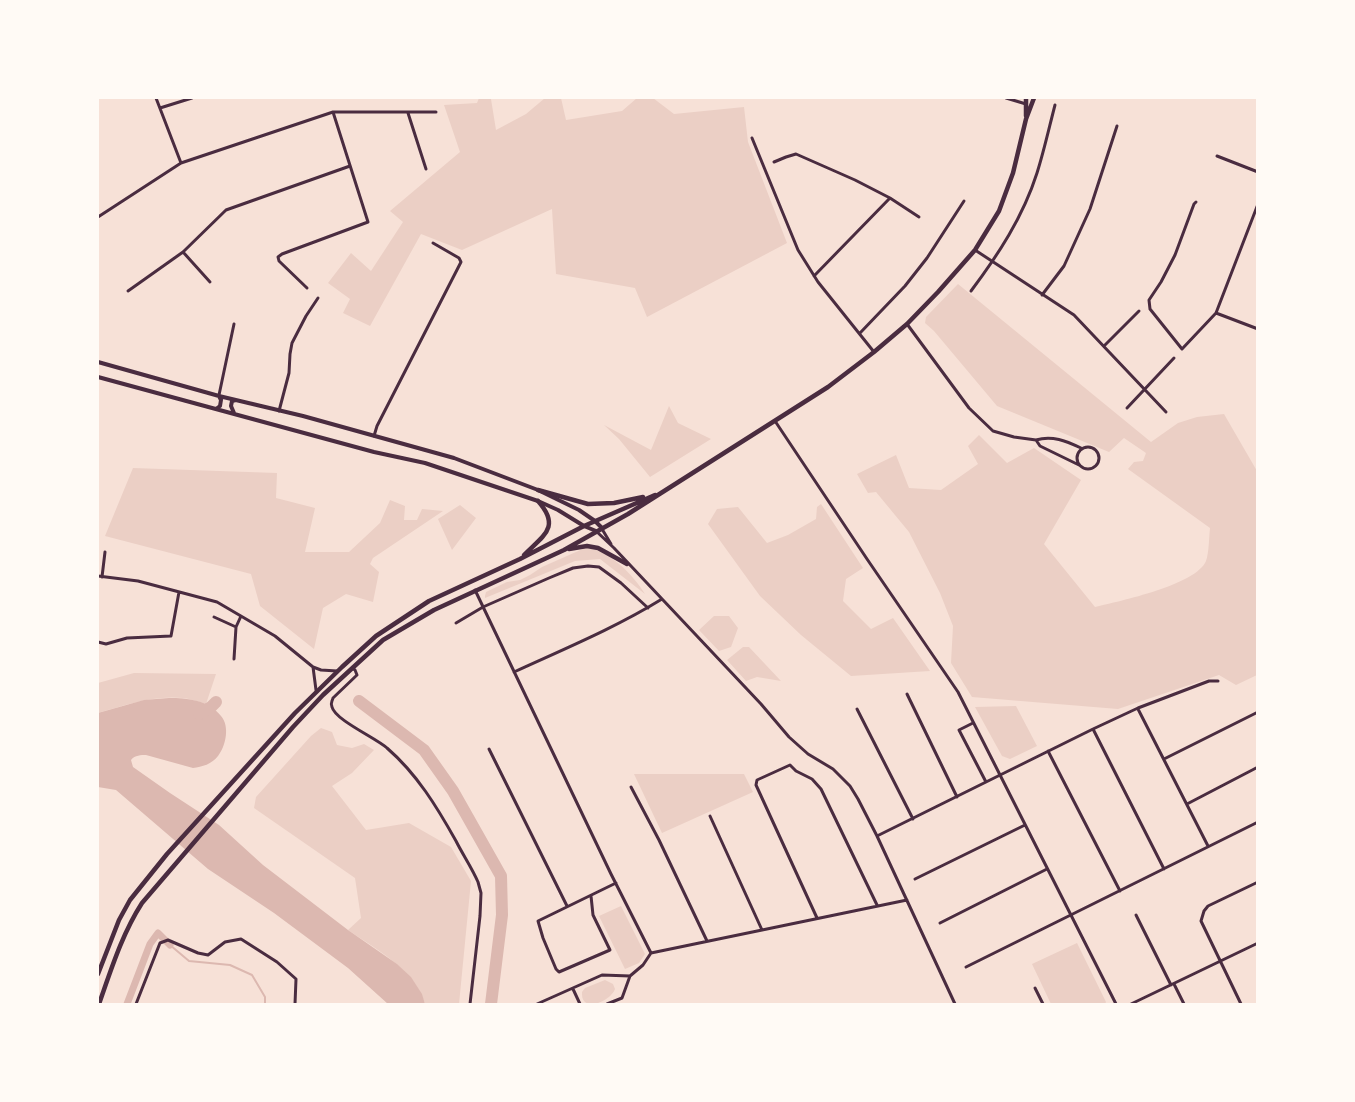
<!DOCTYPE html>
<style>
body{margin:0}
#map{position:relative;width:1355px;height:1102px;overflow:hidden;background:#f7e1d7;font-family:"Times New Roman",serif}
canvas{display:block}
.frame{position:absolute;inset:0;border:99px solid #fffaf5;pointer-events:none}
</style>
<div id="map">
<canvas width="1355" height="1102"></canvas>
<div class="frame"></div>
</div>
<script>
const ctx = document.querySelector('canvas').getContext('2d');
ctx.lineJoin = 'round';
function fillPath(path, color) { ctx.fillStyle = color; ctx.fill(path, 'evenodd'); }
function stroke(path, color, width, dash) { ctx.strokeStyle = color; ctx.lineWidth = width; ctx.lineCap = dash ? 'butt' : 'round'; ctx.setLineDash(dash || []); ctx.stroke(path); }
const green = new Path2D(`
 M 479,98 L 491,99 L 496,130 L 526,114 L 545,98 L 561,98 L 566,120 L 622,111 L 637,98 L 653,98 L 674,114 L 744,107 L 748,142 L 787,243 L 647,317 L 635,288 L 556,274 L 552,209 L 462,250 L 421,234 L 370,326 L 343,313 L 350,299 L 328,283 L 351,253 L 371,271 L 403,222 L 390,211 L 460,152 L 444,105 L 477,103 Z
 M 958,284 L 1151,442 L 1178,423 L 1197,417 L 1224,414 L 1257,471 L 1257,675 L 1236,685 L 1219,675 L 1118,709 L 972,697 L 951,663 L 953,626 L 940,593 L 909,532 L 876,492 L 868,493 L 857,474 L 896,455 L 909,488 L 941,490 L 978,464 L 968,446 L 979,435 L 1007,463 L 1034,448 L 1081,480 L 1044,544 L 1095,607 C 1120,601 1196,585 1206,561 C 1209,553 1209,537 1210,528 L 1128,469 L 1134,462 L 1143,461 L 1146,453 L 1124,438 L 1109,452 L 997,406 L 934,331 L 925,323 L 926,317 Z
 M 669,406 L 678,423 L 711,439 L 650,477 L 619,439 L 604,425 L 651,450 Z
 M 133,468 L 277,473 L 276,498 L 315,508 L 305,552 L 349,552 L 380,523 L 390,500 L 405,506 L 404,520 L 417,520 L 422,509 L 443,511 L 373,558 L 370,564 L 379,572 L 373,602 L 346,594 L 323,608 L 314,649 L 260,606 L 251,574 L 105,536 Z
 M 821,504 L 863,568 L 846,579 L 843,601 L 871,629 L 893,618 L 930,671 L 851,676 L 801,635 L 760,596 L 708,524 L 717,509 L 738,507 L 767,543 L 788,535 L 816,519 L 817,507 Z
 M 460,505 L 476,518 L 452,550 L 438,519 Z
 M 585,548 C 608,548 634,576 645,594 L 600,559 L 575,561 L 485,598 L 485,596 L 486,592 L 507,582 L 520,580 L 530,575 L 542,567 Z
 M 714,616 L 729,616 L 738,628 L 731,647 L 719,651 L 699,630 Z
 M 743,647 L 749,647 L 781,681 L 757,677 L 746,681 L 727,660 Z
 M 134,673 L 216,674 L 206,704 C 199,702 191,699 183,698 C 153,695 126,705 98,713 L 98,683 Z
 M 1016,706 L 1037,746 L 1010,759 L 1002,756 L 975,707 Z
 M 321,728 L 332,732 L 337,745 L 352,748 L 364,744 L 374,750 L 352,773 L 332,786 L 366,830 L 409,823 L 451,847 L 471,881 L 459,1004 L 425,1004 C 414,969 377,950 348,930 L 361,918 L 355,878 L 254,808 L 256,797 L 311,736 Z
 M 634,774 L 744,774 L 753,792 L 662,833 Z
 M 621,906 L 645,954 L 639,963 L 625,969 L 599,916 Z
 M 1077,943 L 1106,1002 L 1105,1004 L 1051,1004 L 1032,964 Z
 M 605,980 L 613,984 L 615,989 C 612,998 593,1009 585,1002 C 582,999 582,996 582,992 L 585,988 Z`);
const water = new Path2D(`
 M 169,698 C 187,698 209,700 221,716 C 230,726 226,746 218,756 C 212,764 202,767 193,768 L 146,755 C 141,755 135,755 131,760 L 133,767 L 170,793 L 219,825 L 263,865 L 348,930 L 397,964 L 411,977 L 422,994 L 425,1004 L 388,1004 L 348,968 L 274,913 L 208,869 L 116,790 L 98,787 L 98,713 L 144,700 Z`);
const stream = new Path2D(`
 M 170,945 L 189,961 L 230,965 L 252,975 L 265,997 L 265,1004`);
const canal = new Path2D(`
 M 127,1004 L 150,944 L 158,933 L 170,945`);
const river = new Path2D(`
 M 359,701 L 424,750 L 453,791 L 501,876 L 502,915 L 491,1004
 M 199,714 L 211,707 L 216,702`);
const minor = new Path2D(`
 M 156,98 L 181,163
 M 1006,98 L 1026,104
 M 160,108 L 192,98
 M 408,113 L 426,169
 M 752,138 L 798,250 L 818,282 L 874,352
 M 1217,156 L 1258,172
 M 774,162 L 786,157 L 796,154 L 855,180 L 890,198 L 919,217
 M 1196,202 L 1194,204 L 1175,255 L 1161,282 L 1149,300 L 1150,309 L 1182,349 L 1216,313 L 1258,204
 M 98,217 L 181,163 L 333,112 L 436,112
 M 975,250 L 1074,315 L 1166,412
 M 183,252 L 210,282
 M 814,276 L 890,198
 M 307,288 L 279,261 L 278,257 L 282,254 L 368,222 L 333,112
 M 128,291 L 183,252 L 226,210 L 350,166
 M 971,291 C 998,255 1023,217 1037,173 C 1044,151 1049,128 1055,105
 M 1042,295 L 1064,266 L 1090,209 L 1117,126
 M 1216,313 L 1258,329
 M 907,324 L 969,408 L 993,431 L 1014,437 L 1036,440 L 1040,446 L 1079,465
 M 860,333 L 905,286 L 927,258 L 964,201
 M 1104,346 L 1139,311
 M 219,395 L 234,324
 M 1127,408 L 1174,358
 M 279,411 L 289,373 L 290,354 L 292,343 L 306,316 L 318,298
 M 775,421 L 867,559 L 958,692 L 1116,1004
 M 374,436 L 377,426 L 461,262 L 459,258 L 433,243
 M 1036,440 C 1052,435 1066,441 1081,448
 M1077 458a11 11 0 1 1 22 0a11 11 0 1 1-22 0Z
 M 602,529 L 611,544
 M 596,531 L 614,548 L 761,704 L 789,737 L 808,754 L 833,769 L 850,786 L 858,799 L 877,836 L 955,1004
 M 98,576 L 138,581 L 217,602 L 275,636 L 313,667 L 321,670 L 337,671
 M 102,577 L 105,552
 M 475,590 L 611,874 L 651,953 L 907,900
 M 214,617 L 236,627
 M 456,623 L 483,607 L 549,578 L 573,568 L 588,566 L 599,567 L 621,583 L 648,608
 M 98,642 L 106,644 L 127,638 L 171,636 L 179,592
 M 234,659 L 236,627 L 241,616
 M 313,667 L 316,690
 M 352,668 L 355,670 L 357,675 L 333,698 C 332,702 330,703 332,707 C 335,720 376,738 387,748 C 417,774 437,807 456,841 C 463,855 472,868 478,882 L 481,893 L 480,916 L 470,1004
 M 514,672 C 564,649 615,628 662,599
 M 907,694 L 957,797
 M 857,709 L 913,819
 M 1138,709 L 1208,846
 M 973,723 L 959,730 L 986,782
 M 1093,729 L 1164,869
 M 489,749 L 567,906
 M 1048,751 L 1120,891
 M 1164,759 L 1258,712
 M 631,787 L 659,840 L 707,941
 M 1187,804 L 1258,767
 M 710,816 L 762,930
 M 877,836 L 1093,729 L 1138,708 L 1209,681 L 1218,681
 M 915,879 L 1025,825
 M 591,896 L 593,915 L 610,950 L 559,972 L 556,969 L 543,938 L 538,921 L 616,883
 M 1136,915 L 1171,985
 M 817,918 L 756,785 L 757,780 L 790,765 L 796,771 L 812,779 L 821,789 L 877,905
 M 940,923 L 1047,869
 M 966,967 L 1258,822
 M 1174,984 L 1184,1004
 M 1035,988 L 1043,1004
 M 573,989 L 580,1004
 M 136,1004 L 160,943 L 168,940 L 198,953 L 208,955 L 225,942 L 241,939 L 277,962 L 296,979 L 295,1004
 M 537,1004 L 602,975 L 630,976 L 643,965 L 651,953
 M 607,1004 L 622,998 L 630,976
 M 1131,1004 L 1258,943
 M 1241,1004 L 1201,921 L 1204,911 L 1208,906 L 1258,882`);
const secondary = new Path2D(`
 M 98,362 L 219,396 L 303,416 L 454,458 L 538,490 L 579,510 L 595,521 L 602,528
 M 98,377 L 374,452 L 425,463 L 538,501 L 558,510 L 584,526 L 596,531
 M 216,409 L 220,406 L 221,400 L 219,396
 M 234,413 L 231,406 L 232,401 L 236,400`);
const trunk = new Path2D(`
 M 1026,98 L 1026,116
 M 538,490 L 588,504 L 614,503 L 643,497
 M 569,549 L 587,546 L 598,548 L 627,564
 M 524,555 C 544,535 561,527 538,501
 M 98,974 L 119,920 L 130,900 L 167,854 L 295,713 L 342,667 L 376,636 L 429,601 L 520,559 L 584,526 L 655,495
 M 99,1004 C 111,970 122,934 142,903 L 293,727 L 323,695 L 383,640 L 434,610 L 564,550 L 628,514 L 828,387 L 874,352 L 907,324 L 938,292 L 975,250 L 999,211 L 1013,173 L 1026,119 L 1034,98`);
fillPath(green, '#ebcfc5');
fillPath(water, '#dcb8b0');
stroke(stream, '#dcb8b0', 2);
stroke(canal, '#dcb8b0', 7);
stroke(river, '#dcb8b0', 12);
stroke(minor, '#4a2c40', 3);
stroke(secondary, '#4a2c40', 4);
stroke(trunk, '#4a2c40', 4.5);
</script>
